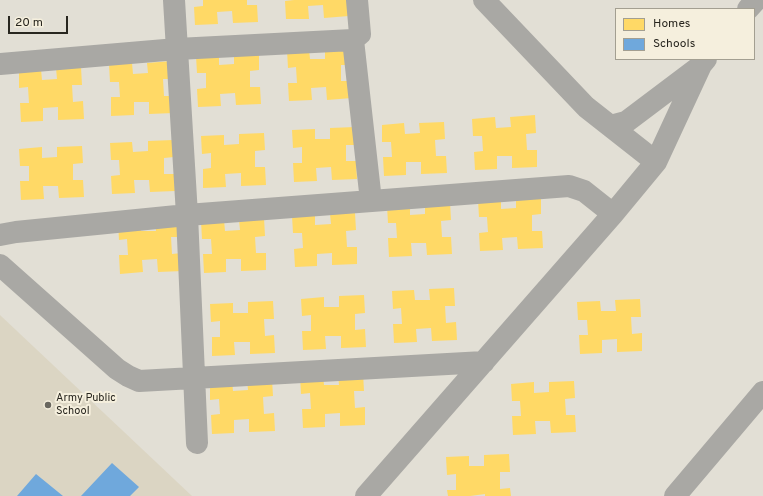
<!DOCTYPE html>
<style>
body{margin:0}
#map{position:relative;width:763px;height:496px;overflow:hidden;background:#e2dfd5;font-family:Overpass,sans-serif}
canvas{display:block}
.legend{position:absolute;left:615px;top:8px;width:140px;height:52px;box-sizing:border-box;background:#f5efdd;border:1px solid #a39f91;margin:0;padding:5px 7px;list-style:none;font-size:12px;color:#28261f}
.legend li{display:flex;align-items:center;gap:8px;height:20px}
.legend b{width:20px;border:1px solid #a39f91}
.scale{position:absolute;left:8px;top:16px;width:60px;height:18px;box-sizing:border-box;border:2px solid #28261f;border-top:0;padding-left:5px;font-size:12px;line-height:14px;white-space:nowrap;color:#28261f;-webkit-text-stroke:3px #f5efdd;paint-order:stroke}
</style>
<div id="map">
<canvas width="763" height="496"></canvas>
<ul class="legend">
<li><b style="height:11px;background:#ffd966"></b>Homes</li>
<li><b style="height:11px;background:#6fa8dc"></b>Schools</li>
</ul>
<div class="scale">20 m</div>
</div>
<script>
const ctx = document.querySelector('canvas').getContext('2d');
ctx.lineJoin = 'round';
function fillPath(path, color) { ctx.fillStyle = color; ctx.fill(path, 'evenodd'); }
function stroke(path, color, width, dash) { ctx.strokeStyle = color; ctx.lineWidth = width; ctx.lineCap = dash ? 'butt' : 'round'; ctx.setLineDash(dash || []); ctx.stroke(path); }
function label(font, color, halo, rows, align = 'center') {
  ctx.font = font + ' Overpass,sans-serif'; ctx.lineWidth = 4; ctx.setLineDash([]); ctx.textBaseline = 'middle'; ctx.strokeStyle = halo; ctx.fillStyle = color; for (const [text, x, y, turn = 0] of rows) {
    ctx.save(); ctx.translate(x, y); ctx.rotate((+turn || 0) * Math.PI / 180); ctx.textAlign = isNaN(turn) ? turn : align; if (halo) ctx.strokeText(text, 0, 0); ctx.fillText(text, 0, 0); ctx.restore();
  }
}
const built = new Path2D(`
 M 0,315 L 192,496 L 0,496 Z`);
const homes = new Path2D(`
 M 203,0 L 247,0 L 247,5 L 257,5 L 258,22 L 233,23 L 232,11 L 217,12 L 218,24 L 195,25 L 194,7 L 203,6 Z
 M 294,0 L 348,0 L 349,16 L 324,18 L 323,5 L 308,6 L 309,19 L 286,19 L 285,1 Z
 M 350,47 L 350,65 L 341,65 L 341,81 L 351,81 L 352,98 L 327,100 L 326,87 L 311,88 L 312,100 L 289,101 L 288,83 L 297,83 L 296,67 L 288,68 L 287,50 L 309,49 L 310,59 L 325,59 L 325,48 Z
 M 259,53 L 259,70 L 250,71 L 250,87 L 260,87 L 261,104 L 236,105 L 235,93 L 220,94 L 221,106 L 198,107 L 197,89 L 206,88 L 206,73 L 197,73 L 196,56 L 219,55 L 219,65 L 234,64 L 234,54 Z
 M 172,61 L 173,79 L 163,79 L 164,96 L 174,96 L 174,113 L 149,114 L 149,102 L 134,102 L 134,115 L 111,116 L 111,97 L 120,97 L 119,82 L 110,82 L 109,64 L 132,63 L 133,74 L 148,73 L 147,63 Z
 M 81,67 L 82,85 L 72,85 L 73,102 L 83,101 L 84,119 L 58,120 L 58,107 L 43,108 L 43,121 L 21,122 L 20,103 L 29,103 L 28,87 L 19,88 L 19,70 L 41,69 L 42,80 L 57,79 L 56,68 Z
 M 535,115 L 536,133 L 526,134 L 527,150 L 537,150 L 537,167 L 512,168 L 512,156 L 497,156 L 497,169 L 475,170 L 474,152 L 483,151 L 482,136 L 473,136 L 472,119 L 495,117 L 496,128 L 511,127 L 510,117 Z
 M 444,122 L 445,139 L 435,140 L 436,156 L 446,156 L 447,173 L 421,174 L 421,162 L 406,162 L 406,175 L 384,176 L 383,157 L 392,157 L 391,142 L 382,142 L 382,125 L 404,123 L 405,134 L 420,133 L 419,123 Z
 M 355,127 L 356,145 L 346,145 L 346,161 L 356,161 L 357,179 L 332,180 L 331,167 L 316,168 L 317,181 L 294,182 L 293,163 L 302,163 L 302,147 L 293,148 L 292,130 L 315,129 L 315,139 L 330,139 L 330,128 Z
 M 264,133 L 265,150 L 255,151 L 255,167 L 265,167 L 266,185 L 241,186 L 241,173 L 225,174 L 226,187 L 203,188 L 203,169 L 211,168 L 211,153 L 202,154 L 201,136 L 224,135 L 224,145 L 239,144 L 239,134 Z
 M 173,140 L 174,157 L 164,158 L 164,174 L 174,174 L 175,191 L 150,192 L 149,180 L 134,180 L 135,193 L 112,194 L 111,176 L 120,175 L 119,160 L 111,160 L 110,143 L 132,142 L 133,152 L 148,151 L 148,141 Z
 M 82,146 L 83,163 L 73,164 L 73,180 L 83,180 L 84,197 L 59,198 L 58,186 L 43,186 L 44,199 L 21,200 L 20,181 L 29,181 L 29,166 L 20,166 L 19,149 L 42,147 L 42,158 L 57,157 L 57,147 Z
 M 541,197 L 541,214 L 532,215 L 532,231 L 542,231 L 543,248 L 518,249 L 517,237 L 502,238 L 503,250 L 480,251 L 479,233 L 488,232 L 487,217 L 479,217 L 478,200 L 501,199 L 501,209 L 516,208 L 516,198 Z
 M 450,202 L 451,220 L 441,221 L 442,237 L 451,237 L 452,254 L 427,255 L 426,243 L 411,243 L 412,256 L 389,257 L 388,238 L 397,238 L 396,223 L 388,223 L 387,206 L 410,204 L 410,215 L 425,214 L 425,204 Z
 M 355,213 L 356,230 L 346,231 L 347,247 L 357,247 L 357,264 L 332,265 L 332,253 L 317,254 L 317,266 L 295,267 L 294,249 L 303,248 L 302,233 L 293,233 L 292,216 L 315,215 L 315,225 L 331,224 L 330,214 Z
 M 264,218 L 265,236 L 255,237 L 256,253 L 266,253 L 266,270 L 241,271 L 241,259 L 226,259 L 226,272 L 204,273 L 203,254 L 212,254 L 211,239 L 202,239 L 201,221 L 224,220 L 225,231 L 240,230 L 239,220 Z
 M 180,219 L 181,237 L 171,237 L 172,254 L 182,253 L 183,271 L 158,272 L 157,259 L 142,260 L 143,272 L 120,274 L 119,255 L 128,255 L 127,239 L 119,240 L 118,222 L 140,221 L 141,231 L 156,231 L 155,220 Z
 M 454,288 L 455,306 L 445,306 L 446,323 L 456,322 L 457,340 L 432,341 L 431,328 L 416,329 L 417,342 L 394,343 L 393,324 L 402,324 L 401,308 L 393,309 L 392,291 L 414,290 L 415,300 L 430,300 L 429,289 Z
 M 364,295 L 365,313 L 355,314 L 355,330 L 365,329 L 366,347 L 341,348 L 341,336 L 325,336 L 326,349 L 303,350 L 302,331 L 311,331 L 311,315 L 302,316 L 301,299 L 324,297 L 324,307 L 339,307 L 339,296 Z
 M 640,299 L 641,317 L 631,317 L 632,334 L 642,333 L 642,351 L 617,352 L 617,339 L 602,340 L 602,353 L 580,354 L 579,335 L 588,335 L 587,320 L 578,320 L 577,302 L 600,301 L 601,311 L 616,311 L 615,300 Z
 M 273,301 L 274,319 L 264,319 L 265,336 L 274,335 L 275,353 L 250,354 L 250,342 L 234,342 L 235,355 L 212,356 L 212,337 L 220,337 L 220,321 L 211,322 L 210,304 L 233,303 L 233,313 L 248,313 L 248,302 Z
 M 363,373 L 364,391 L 354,391 L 355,408 L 365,407 L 365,425 L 340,426 L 340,413 L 325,414 L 325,427 L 303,428 L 302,409 L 311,409 L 310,393 L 301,394 L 300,376 L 323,375 L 324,385 L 339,385 L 338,374 Z
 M 272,379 L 273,396 L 263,397 L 264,414 L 274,413 L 275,431 L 249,432 L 249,419 L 234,420 L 234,433 L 212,434 L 211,415 L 220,414 L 219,399 L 210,400 L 210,382 L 232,381 L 233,391 L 248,390 L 247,380 Z
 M 574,381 L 575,398 L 565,399 L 566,415 L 575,415 L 576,432 L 551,433 L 550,421 L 535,421 L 536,434 L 513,435 L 512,416 L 521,416 L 520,401 L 512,401 L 511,384 L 534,382 L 534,393 L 549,392 L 549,382 Z
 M 509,454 L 510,472 L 500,472 L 500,489 L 510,488 L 511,496 L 485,496 L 485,494 L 470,496 L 448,496 L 447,490 L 456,490 L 456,474 L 447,475 L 446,457 L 469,456 L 469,466 L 484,466 L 484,455 Z`);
const schools = new Path2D(`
 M 112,463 L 139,487 L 130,496 L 81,496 Z
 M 36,474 L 63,496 L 17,496 Z`);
const minor = new Path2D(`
 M 174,0 L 187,215 L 197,443
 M 484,0 L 586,107 L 656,162
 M 748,9 L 756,0
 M 353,40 L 371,201
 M 0,64 L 177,49 L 353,40 L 360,34 L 357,0
 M 611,126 L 626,122 L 699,67
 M 0,235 L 16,232 L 187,215 L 569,186 L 584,191 L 613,214
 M 0,265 L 117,369 L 128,376 L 139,381 L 484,362
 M 366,496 L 613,214 L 656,162 L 701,65 L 706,59
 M 675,496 L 763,392`);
const markers = [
 [48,405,4,"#69675f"]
];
const poiNames = [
 ["Army Public",56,399],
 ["School",56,412]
];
fillPath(built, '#dbd5c3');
fillPath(homes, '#ffd966');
fillPath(schools, '#6fa8dc');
stroke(minor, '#a9a8a4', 22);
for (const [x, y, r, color] of markers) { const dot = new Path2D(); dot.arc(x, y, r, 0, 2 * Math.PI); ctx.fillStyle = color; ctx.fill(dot); stroke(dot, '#f5efdd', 1.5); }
label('11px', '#28261f', '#f5efdd', poiNames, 'left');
</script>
